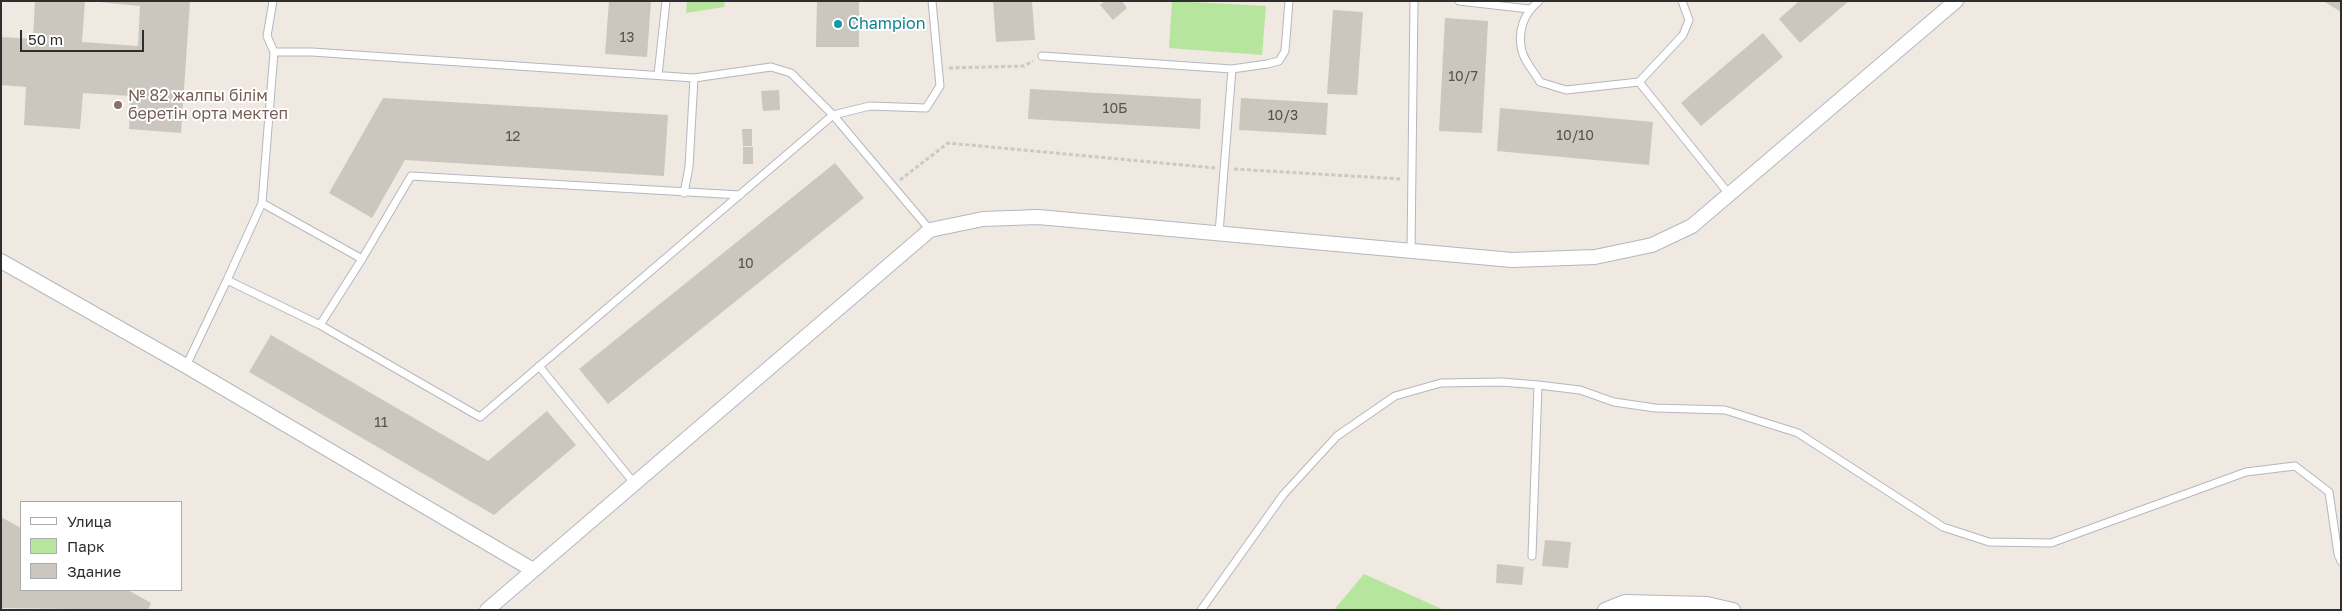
<!DOCTYPE html>
<meta charset="utf-8">
<style>
body{margin:0}
#map{position:relative;width:2342px;height:611px;overflow:hidden;background:#efe9e1;font-family:"Golos Text",sans-serif}
canvas{display:block}
.frame{position:absolute;inset:0;border:2px solid #2e2e2e;pointer-events:none}
.legend{position:absolute;left:20px;top:501px;width:162px;height:90px;box-sizing:border-box;background:#fff;border:1px solid #ababab;margin:0;padding:6px 9px;list-style:none;font-size:15px;color:#2e2e2e}
.legend li{display:flex;align-items:center;gap:10px;height:25px}
.legend b{width:25px;border:1px solid #ababab}
.scale{position:absolute;left:20px;top:30px;width:124px;height:22px;box-sizing:border-box;border:2px solid #2e2e2e;border-top:0;padding-left:6px;font-size:15px;line-height:18px;white-space:nowrap;color:#2e2e2e;-webkit-text-stroke:4px #fff;paint-order:stroke}
</style>
<div id="map">
<canvas width="2342" height="611"></canvas>
<div class="frame"></div>
<ul class="legend">
<li><b style="height:6px;background:#fff"></b>Улица</li>
<li><b style="height:14px;background:#b6e59e"></b>Парк</li>
<li><b style="height:14px;background:#cbc7bf"></b>Здание</li>
</ul>
<div class="scale">50 m</div>
</div>
<script>
const ctx = document.querySelector('canvas').getContext('2d');
ctx.lineJoin = 'round';
function fillPath(path, color) { ctx.fillStyle = color; ctx.fill(path, 'evenodd'); }
function stroke(path, color, width, dash) { ctx.strokeStyle = color; ctx.lineWidth = width; ctx.lineCap = dash ? 'butt' : 'round'; ctx.setLineDash(dash || []); ctx.stroke(path); }
function label(font, color, halo, rows, align = 'center') {
  ctx.font = font + ' "Golos Text",sans-serif'; ctx.lineWidth = 4; ctx.setLineDash([]); ctx.textBaseline = 'middle'; ctx.strokeStyle = halo; ctx.fillStyle = color; for (const [text, x, y, turn = 0] of rows) {
    ctx.save(); ctx.translate(x, y); ctx.rotate((+turn || 0) * Math.PI / 180); ctx.textAlign = isNaN(turn) ? turn : align; if (halo) ctx.strokeText(text, 0, 0); ctx.fillText(text, 0, 0); ctx.restore();
  }
}
const green = new Path2D(`
 M 687,1 L 725,1 L 724,7 L 686,13 Z
 M 1172,1 L 1266,6 L 1262,55 L 1169,48 Z
 M 1364,574 L 1444,610 L 1334,610 Z`);
const building = new Path2D(`
 M 35,1 L 85,1 L 82,42 L 138,46 L 140,6 L 88,1 L 190,1 L 181,133 L 129,129 L 131,96 L 83,93 L 80,129 L 24,125 L 26,87 L 1,85 L 1,37 L 33,39 Z
 M 609,1 L 651,1 L 647,57 L 605,54 Z
 M 817,1 L 859,1 L 859,47 L 816,47 Z
 M 993,1 L 1032,1 L 1035,40 L 996,42 Z
 M 1105,1 L 1122,1 L 1127,8 L 1113,20 L 1100,5 Z
 M 1799,1 L 1849,1 L 1800,43 L 1779,19 Z
 M 2323,1 L 2341,1 L 2341,12 Z
 M 1333,10 L 1363,12 L 1357,95 L 1327,94 Z
 M 1445,18 L 1488,21 L 1482,133 L 1439,131 Z
 M 1763,33 L 1783,57 L 1701,126 L 1681,103 Z
 M 1030,89 L 1201,99 L 1200,129 L 1028,119 Z
 M 779,90 L 780,110 L 763,111 L 761,91 Z
 M 383,98 L 668,115 L 664,176 L 405,160 L 372,218 L 329,193 Z
 M 1241,98 L 1328,103 L 1326,135 L 1239,130 Z
 M 1500,108 L 1653,122 L 1649,165 L 1497,151 Z
 M 742,129 L 752,129 L 752,146 L 743,146 Z
 M 743,147 L 753,147 L 753,164 L 743,164 Z
 M 835,163 L 864,198 L 608,404 L 579,369 Z
 M 271,335 L 488,461 L 547,411 L 576,445 L 494,515 L 249,372 Z
 M 1,517 L 21,528 L 21,590 L 128,590 L 151,603 L 148,610 L 1,608 Z
 M 1545,540 L 1571,542 L 1568,568 L 1542,566 Z
 M 1497,564 L 1524,567 L 1522,585 L 1496,583 Z`);
const path = new Path2D(`
 M 949,68 L 1024,66 L 1033,61
 M 1234,169 L 1402,179
 M 900,180 L 948,143 L 1215,168`);
const lane = new Path2D(`
 M 273,1 L 267,36 L 274,52
 M 1459,1 L 1529,9
 M 1539,1 C 1524,13 1517,31 1522,51 C 1524,61 1535,73 1540,82 L 1566,90 L 1639,82
 M 1682,1 L 1689,20 L 1683,35 L 1639,82 L 1729,194
 M 1042,56 L 1232,69
 M 658,75 L 666,1
 M 684,193 L 689,167 L 694,78
 M 262,203 L 362,259
 M 1219,233 L 1232,69 L 1267,64 L 1279,61 L 1285,51 L 1289,1
 M 1411,251 L 1414,1
 M 227,280 L 262,203 L 274,52 L 312,52 L 694,78 L 771,67 L 791,73 L 833,115 L 870,106 L 926,108 L 940,86 L 932,1
 M 320,325 L 362,259 L 411,176 L 740,195
 M 186,366 L 227,280 L 320,325 L 480,417 L 833,115 L 930,230
 M 539,366 L 634,483
 M 1538,385 L 1580,390 L 1614,402 L 1655,408 L 1725,410 L 1798,433 L 1943,527 L 1989,542 L 2051,543 L 2246,472 L 2295,466 L 2329,492 L 2338,554 L 2341,561
 M 1201,610 L 1283,495 L 1337,436 L 1395,396 L 1441,383 L 1502,382 L 1538,385 L 1532,556`);
const street = new Path2D(`
 M 1,261 L 186,366 L 533,570
 M 487,610 L 930,230 L 983,219 L 1038,217 L 1512,260 L 1595,257 L 1652,245 L 1692,226 L 1956,1
 M 1605,610 L 1625,602 L 1707,604 L 1733,610`);
const markers = [
 [838,24,5,"#0f9aa8"],
 [118,105,5,"#8d6e63"]
];
const numberNames = [
 ["13",627,38],
 ["10/7",1463,77],
 ["10Б",1115,109],
 ["10/3",1283,116],
 ["10/10",1575,136],
 ["12",513,137],
 ["10",746,264],
 ["11",381,423]
];
const cultureNames = [
 ["Champion",848,24]
];
const educationNames = [
 ["№ 82 жалпы білім",128,96],
 ["беретін орта мектеп",128,114]
];
fillPath(green, '#b6e59e');
fillPath(building, '#cbc7bf');
stroke(lane, '#b4b7c1', 9);
stroke(street, '#b4b7c1', 16);
stroke(path, '#c9c9c9', 3, [4, 2.5]);
stroke(lane, '#fff', 7);
stroke(street, '#fff', 14);
for (const [x, y, r, color] of markers) { const dot = new Path2D(); dot.arc(x, y, r, 0, 2 * Math.PI); ctx.fillStyle = color; ctx.fill(dot); stroke(dot, '#fff', 2); }
label('14px', '#555452', null, numberNames);
label('16px', '#0d838f', '#fff', cultureNames, 'left');
label('16px', '#785e54', '#fff', educationNames, 'left');
</script>
